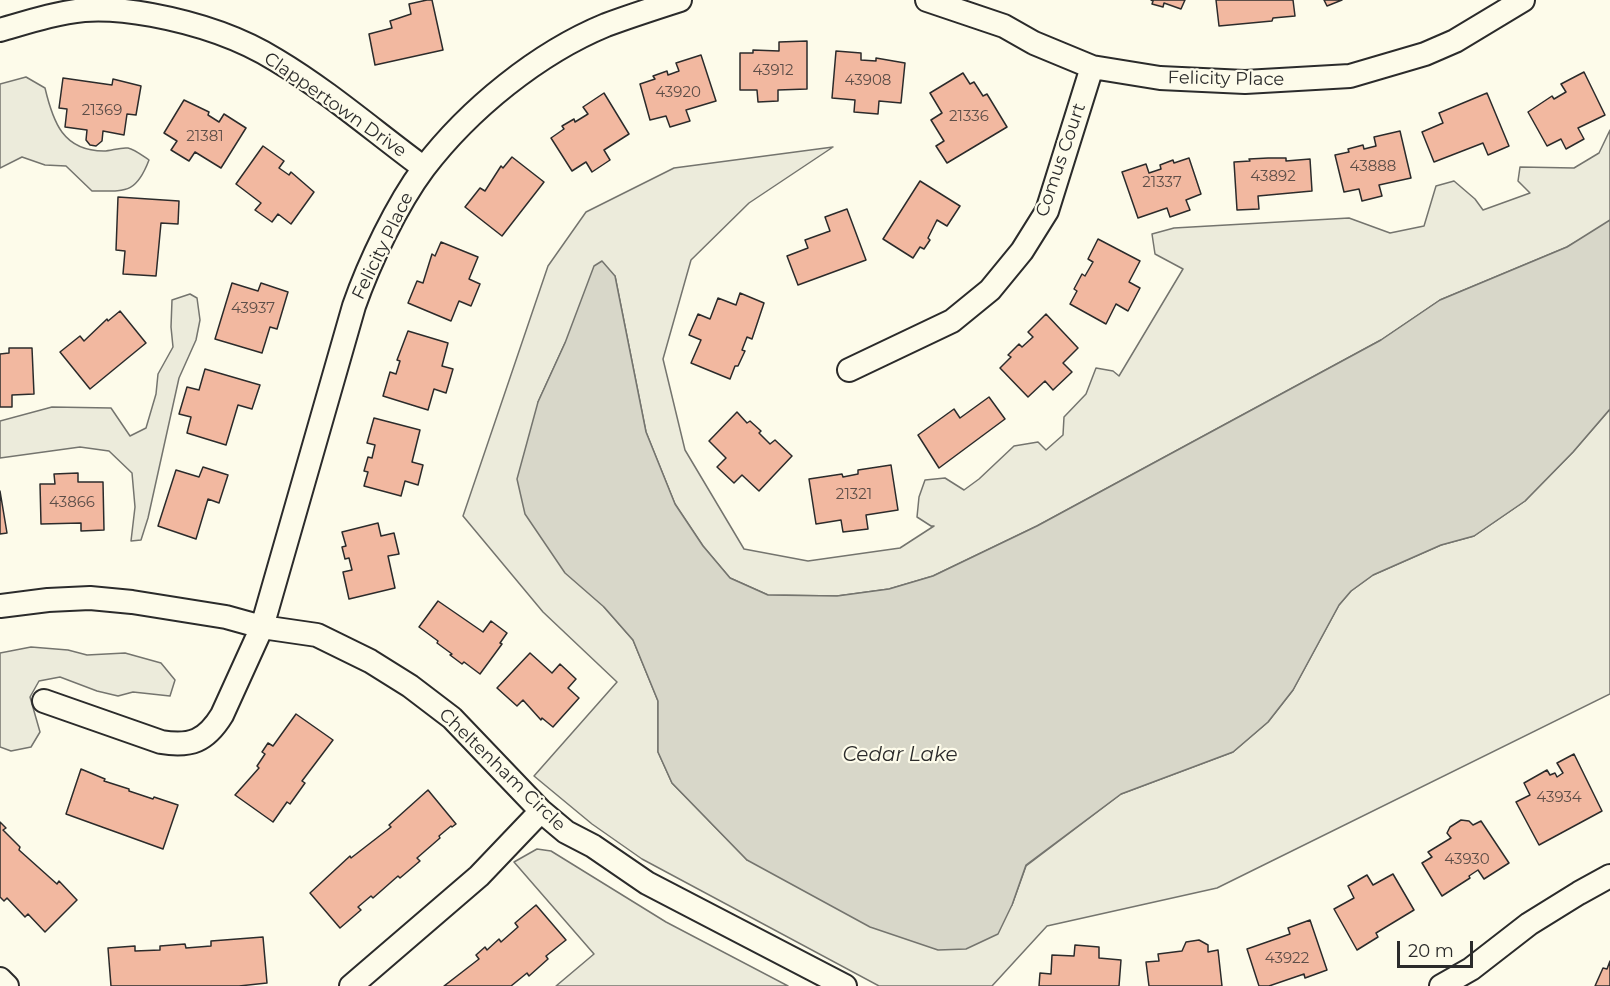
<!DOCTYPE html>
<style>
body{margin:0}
#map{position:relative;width:1610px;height:986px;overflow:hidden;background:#fdfbea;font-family:Montserrat,sans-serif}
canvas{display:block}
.scale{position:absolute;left:1397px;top:941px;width:76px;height:27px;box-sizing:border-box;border:3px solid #2b2b2b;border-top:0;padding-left:8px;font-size:18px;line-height:21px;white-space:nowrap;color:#2b2b2b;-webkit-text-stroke:4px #fdfbea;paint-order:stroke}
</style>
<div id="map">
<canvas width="1610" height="986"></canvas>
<div class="scale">20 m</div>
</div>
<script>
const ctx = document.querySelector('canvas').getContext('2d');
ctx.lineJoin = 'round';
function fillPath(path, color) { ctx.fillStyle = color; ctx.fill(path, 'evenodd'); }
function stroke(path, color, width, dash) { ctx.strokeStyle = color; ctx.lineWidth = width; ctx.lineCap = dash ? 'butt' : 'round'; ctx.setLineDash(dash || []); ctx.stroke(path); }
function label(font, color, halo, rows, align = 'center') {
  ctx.font = font + ' Montserrat,sans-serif'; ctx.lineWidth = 4.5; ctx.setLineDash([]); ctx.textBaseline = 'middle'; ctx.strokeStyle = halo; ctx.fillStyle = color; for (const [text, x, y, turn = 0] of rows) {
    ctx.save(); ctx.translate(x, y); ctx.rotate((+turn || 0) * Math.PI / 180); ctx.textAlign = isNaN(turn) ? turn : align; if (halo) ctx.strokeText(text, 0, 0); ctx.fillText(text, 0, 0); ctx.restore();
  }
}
const green = new Path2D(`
 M 26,77 L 45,88 C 53,122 63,151 104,151 C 111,151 120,147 128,148 C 134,149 143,156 149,160 C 136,194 126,191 92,191 L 66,166 L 45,165 L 22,157 L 0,168 L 0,84 Z
 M 1610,130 L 1610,220 L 1605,225 L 1567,247 L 1440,300 L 1381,340 L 1037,526 L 933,576 L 889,589 L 837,596 L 768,595 L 730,578 L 703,546 L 675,504 L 646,432 L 615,276 L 565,343 L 538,402 L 604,607 L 633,640 L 658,701 L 658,752 L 672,783 L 747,860 L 1012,905 L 1026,866 L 1121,794 L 1233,752 L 1268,722 L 1293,690 L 1339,605 L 1351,591 L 1373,575 L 1441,545 L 1474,536 L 1525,501 L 1573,452 L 1610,409 L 1610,694 L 1217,888 L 1047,926 L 992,986 L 879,986 L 642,859 L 592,824 L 534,776 L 617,682 L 543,612 L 463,516 L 548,266 L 586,212 L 674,168 L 833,147 L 749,203 L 691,260 L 663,359 L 685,450 L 744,549 L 808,561 L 900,548 L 934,526 L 931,526 L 917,517 L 919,497 L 925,480 L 945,478 L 964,490 L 979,479 L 1014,446 L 1038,442 L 1046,450 L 1063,435 L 1064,417 L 1086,394 L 1096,368 L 1113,371 L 1119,376 L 1183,269 L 1155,254 L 1152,234 L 1174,228 L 1349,218 L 1390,233 L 1424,226 L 1436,186 L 1454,181 L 1475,199 L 1483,210 L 1530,193 L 1518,181 L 1520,167 L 1574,168 L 1599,153 Z
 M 190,294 L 197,298 L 200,320 L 196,340 L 179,378 L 148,518 L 141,540 L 131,541 L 135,507 L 132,473 L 109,451 L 80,447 L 0,458 L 0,421 L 52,407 L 111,408 L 130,436 L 146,428 L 156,394 L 158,374 L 173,347 L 171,327 L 172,300 Z
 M 31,647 L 68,650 L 87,655 L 125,653 L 161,663 L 175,680 L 170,696 L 133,692 L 118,696 L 97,691 L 60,677 L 39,681 L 30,697 L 40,732 L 31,747 L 11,751 L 0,747 L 0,653 Z
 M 537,849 L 551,851 L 666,922 L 788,986 L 556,986 L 594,954 L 514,862 Z`);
const water = new Path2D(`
 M 1610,220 L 1610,409 L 1573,452 L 1525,501 L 1474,536 L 1441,545 L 1373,575 L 1351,591 L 1339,605 L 1293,690 L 1268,722 L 1233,752 L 1121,794 L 1026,865 L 1012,905 L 998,934 L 966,949 L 938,950 L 870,927 L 747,860 L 672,783 L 658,752 L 658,701 L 633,640 L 604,607 L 565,573 L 525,514 L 517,479 L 538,402 L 565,343 L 594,266 L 602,261 L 615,276 L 646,432 L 675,504 L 703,546 L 730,578 L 768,595 L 837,596 L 889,589 L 933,576 L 1037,526 L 1381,340 L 1440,300 L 1567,247 Z`);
const building = new Path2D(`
 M 427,0 L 432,0 L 443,50 L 375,65 L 369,34 L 392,28 L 390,21 L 411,14 L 409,4 Z
 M 1151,0 L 1185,0 L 1181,9 L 1164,3 L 1163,7 L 1152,4 L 1153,1 Z
 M 1216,0 L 1293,0 L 1295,16 L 1273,18 L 1272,21 L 1219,26 Z
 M 1324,0 L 1342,0 L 1327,6 Z
 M 807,41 L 807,89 L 778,90 L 778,101 L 758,102 L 757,90 L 740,90 L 740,53 L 753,53 L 753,50 L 779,51 L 779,42 Z
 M 836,51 L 861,53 L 861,60 L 876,61 L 876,58 L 905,63 L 901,103 L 879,101 L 878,114 L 854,112 L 855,100 L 832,98 Z
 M 701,55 L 716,101 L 686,110 L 690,121 L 670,127 L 666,116 L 650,120 L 640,84 L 655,79 L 653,76 L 667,71 L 668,75 L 679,71 L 676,63 Z
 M 1584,72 L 1605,115 L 1578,128 L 1584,139 L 1566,149 L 1561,139 L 1547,146 L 1528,112 L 1552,96 L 1554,99 L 1566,92 L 1561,84 Z
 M 963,73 L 970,84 L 974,82 L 983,96 L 987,94 L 1007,127 L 947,163 L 936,146 L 944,141 L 931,120 L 942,113 L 930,93 Z
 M 63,78 L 112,85 L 113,79 L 141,86 L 136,115 L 127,114 L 124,135 L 103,131 L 102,141 L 96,146 L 90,145 L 86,140 L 87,130 L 65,127 L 67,109 L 59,108 Z
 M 604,93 L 629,134 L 604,150 L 610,160 L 592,172 L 586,162 L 572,171 L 551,138 L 564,129 L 562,126 L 574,119 L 575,122 L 588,114 L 583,107 Z
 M 1487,93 L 1509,146 L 1488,155 L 1483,143 L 1434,162 L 1422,132 L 1443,123 L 1439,113 Z
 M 184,100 L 209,112 L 208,115 L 219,122 L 224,114 L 246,128 L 221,168 L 195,152 L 189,161 L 171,150 L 177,141 L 164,133 Z
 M 1400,131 L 1411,178 L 1379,185 L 1382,196 L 1362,201 L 1359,189 L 1344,192 L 1335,155 L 1349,152 L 1348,149 L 1363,145 L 1364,149 L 1376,146 L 1374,137 Z
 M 263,146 L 284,161 L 279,168 L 289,175 L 291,172 L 314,192 L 291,224 L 278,214 L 272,222 L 255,210 L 261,203 L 236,184 Z
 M 512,157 L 544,182 L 502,236 L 465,207 L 480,188 L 485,191 L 501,166 L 503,168 Z
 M 1189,158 L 1201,194 L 1186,200 L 1190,210 L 1170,217 L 1167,208 L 1138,218 L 1122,172 L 1146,164 L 1149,173 L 1161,169 L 1160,165 L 1173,160 L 1174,163 Z
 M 1268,158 L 1286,158 L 1286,161 L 1310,159 L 1312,191 L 1258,196 L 1259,209 L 1237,210 L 1234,162 L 1250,161 L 1249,159 Z
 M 920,181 L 960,206 L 947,226 L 937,220 L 928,238 L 930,240 L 924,249 L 920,247 L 913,258 L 883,239 Z
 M 118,197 L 179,201 L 178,224 L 161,223 L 156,276 L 123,274 L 125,251 L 116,250 Z
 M 847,209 L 866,260 L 798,285 L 787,256 L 808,248 L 805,240 L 830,231 L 825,217 Z
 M 1098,239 L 1140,261 L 1129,282 L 1140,288 L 1128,311 L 1116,304 L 1106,324 L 1070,304 L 1077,291 L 1074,289 L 1082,274 L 1085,276 L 1093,262 L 1088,259 Z
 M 441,242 L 478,257 L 469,279 L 480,284 L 471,306 L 459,301 L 451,321 L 408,303 L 417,281 L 423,283 L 432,254 L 435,256 Z
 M 232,283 L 258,291 L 261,283 L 288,292 L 277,329 L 270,327 L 262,353 L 215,339 Z
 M 740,293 L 764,303 L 752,339 L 747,337 L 742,350 L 745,351 L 738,366 L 735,366 L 730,379 L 691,363 L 701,340 L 689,335 L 698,314 L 710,319 L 718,298 L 736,305 Z
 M 120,311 L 146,343 L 90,389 L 60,352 L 80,336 L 84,341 L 107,319 L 108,321 Z
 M 1046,314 L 1078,348 L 1063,363 L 1072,372 L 1053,390 L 1045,381 L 1028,397 L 1000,368 L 1011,357 L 1008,355 L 1019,344 L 1022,347 L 1033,337 L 1028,332 Z
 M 408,331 L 448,343 L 442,366 L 453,369 L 446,393 L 434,389 L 428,410 L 383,396 L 390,372 L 396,374 L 400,361 L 397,360 Z
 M 9,348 L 32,348 L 34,394 L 12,395 L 12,407 L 0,407 L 0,354 L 9,353 Z
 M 205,369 L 260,385 L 252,409 L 238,405 L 226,445 L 187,433 L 191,417 L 179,414 L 187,387 L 199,390 Z
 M 989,397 L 1005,419 L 939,468 L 918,435 L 954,409 L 960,418 Z
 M 737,412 L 747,423 L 750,421 L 761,431 L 759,433 L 770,444 L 775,440 L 792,456 L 759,491 L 742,475 L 734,483 L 717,467 L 726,458 L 709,441 Z
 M 374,418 L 420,430 L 412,462 L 423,465 L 418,485 L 405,481 L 401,496 L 364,486 L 368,472 L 364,471 L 368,457 L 372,458 L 375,445 L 367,443 Z
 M 891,465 L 898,510 L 866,515 L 868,529 L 843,532 L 841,520 L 816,524 L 809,479 L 842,474 L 843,477 L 858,474 L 858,470 Z
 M 203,467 L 228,475 L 219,503 L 208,499 L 196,539 L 158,526 L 176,470 L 199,477 Z
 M 78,473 L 78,482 L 103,482 L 104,530 L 81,531 L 81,523 L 41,524 L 40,484 L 55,484 L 54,474 Z
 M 0,491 L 7,533 L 0,534 Z
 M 378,523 L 381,536 L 394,533 L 399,554 L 388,556 L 395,588 L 349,599 L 343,572 L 352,570 L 349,558 L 345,559 L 342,547 L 346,546 L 342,532 Z
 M 438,601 L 483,632 L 491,621 L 507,633 L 500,643 L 502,644 L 480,674 L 464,662 L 462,664 L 450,655 L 452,654 L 437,643 L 438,641 L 419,627 Z
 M 530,653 L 552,673 L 560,664 L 576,679 L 568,688 L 579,698 L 553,727 L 542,718 L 541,720 L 523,700 L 517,706 L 497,688 Z
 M 296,714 L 333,740 L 302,781 L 305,783 L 290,804 L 287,802 L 273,822 L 235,795 L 259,768 L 257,766 L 265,754 L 262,752 L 268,743 L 273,746 Z
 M 1574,754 L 1602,811 L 1539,845 L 1516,802 L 1530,795 L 1524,783 L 1547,770 L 1550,775 L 1555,773 L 1557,777 L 1563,773 L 1557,763 Z
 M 81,769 L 105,779 L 104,781 L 129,789 L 129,791 L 153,799 L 154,797 L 178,805 L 163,849 L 66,814 Z
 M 428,790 L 456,824 L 452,827 L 451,826 L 439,836 L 440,838 L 417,858 L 420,861 L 400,878 L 398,876 L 373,898 L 371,896 L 358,907 L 361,910 L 340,928 L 310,893 L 350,856 L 351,858 L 391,827 L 389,825 Z
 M 1461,820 L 1469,821 L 1473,825 L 1481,821 L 1509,863 L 1484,879 L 1478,870 L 1469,876 L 1470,878 L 1442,896 L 1422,863 L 1432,857 L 1428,852 L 1451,838 L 1447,833 L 1450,827 Z
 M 0,822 L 6,828 L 3,830 L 20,847 L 19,850 L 57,884 L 59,881 L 77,900 L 45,932 L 28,914 L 25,917 L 7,898 L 4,901 L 0,897 Z
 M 1393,874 L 1414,910 L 1376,933 L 1378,937 L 1357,950 L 1334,909 L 1354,898 L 1348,886 L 1367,875 L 1373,885 Z
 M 536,905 L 566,940 L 546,956 L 548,959 L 529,976 L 527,973 L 511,986 L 444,986 L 479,959 L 476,955 L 485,947 L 487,950 L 499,939 L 501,942 L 518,927 L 515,923 Z
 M 1310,920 L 1327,970 L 1305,978 L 1304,974 L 1269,986 L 1259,986 L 1247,949 L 1290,934 L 1288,928 Z
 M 263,937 L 267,983 L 239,986 L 111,986 L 108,948 L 135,946 L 135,951 L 160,950 L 160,946 L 185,944 L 186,948 L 211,946 L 211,941 Z
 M 1199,940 L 1208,945 L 1208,952 L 1218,950 L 1222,986 L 1149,986 L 1146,962 L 1159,961 L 1158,954 L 1182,951 L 1186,942 Z
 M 1075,945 L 1099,947 L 1099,958 L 1121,960 L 1119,986 L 1039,986 L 1040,973 L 1051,974 L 1052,955 L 1074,956 Z
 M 1610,961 L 1610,986 L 1595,986 L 1603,968 L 1607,969 Z`);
const minor = new Path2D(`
 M 927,0 L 1004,26 L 1034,43 L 1092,67 L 1160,78 L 1245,82 L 1350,76 L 1425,54 L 1455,41 L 1523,0
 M 0,30 C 28,22 55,13 84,10 C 108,8 130,11 152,15 C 195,23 239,37 276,60 C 328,91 375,132 424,168
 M 849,370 L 952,321 L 990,290 L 1022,251 L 1047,211 L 1092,67
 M 0,606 L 48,600 L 90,598 L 132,602 L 226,617 L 262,627 L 317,635 L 370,661 L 410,686 L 452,718 L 541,811 L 566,832 L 593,846 L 647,883 L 845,986
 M 44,701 L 161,742 C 191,747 206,741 222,715 L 262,627 L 354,306 C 369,263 397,204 424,168 C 469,109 538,53 606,25 C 630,16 655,8 680,0
 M 0,979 L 7,986
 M 351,986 L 479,876 L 541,811
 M 1441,986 L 1471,969 L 1529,924 L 1579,893 L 1610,876`);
const numberNames = [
 ["43912",773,71],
 ["43908",868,81],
 ["43920",678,93],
 ["21369",102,111],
 ["21336",969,117],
 ["21381",205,137],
 ["43888",1373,167],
 ["43892",1273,177],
 ["21337",1162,183],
 ["43937",253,309],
 ["21321",854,495],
 ["43866",72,503],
 ["43934",1559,798],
 ["43930",1467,860],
 ["43922",1287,959]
];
const streetNames = [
 ["Felicity Place",1226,79,1],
 ["Clappertown Drive",335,105,35],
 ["Comus Court",1061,160,-71],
 ["Felicity Place",383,246,-64],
 ["Cheltenham Circle",502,770,44]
];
const waterNames = [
 ["Cedar Lake",900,755]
];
fillPath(green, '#ecebdb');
stroke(green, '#74746e', 1.5);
fillPath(water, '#d8d7c9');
stroke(water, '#74746e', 1.5);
fillPath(building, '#f2b8a0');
stroke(building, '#2b2b2b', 1.5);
stroke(minor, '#2b2b2b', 26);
stroke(minor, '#fdfbea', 22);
label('15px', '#5d4e48', null, numberNames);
label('18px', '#2b2b2b', '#fdfbea', streetNames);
label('italic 20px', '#2b2b2b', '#fdfbea', waterNames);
</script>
